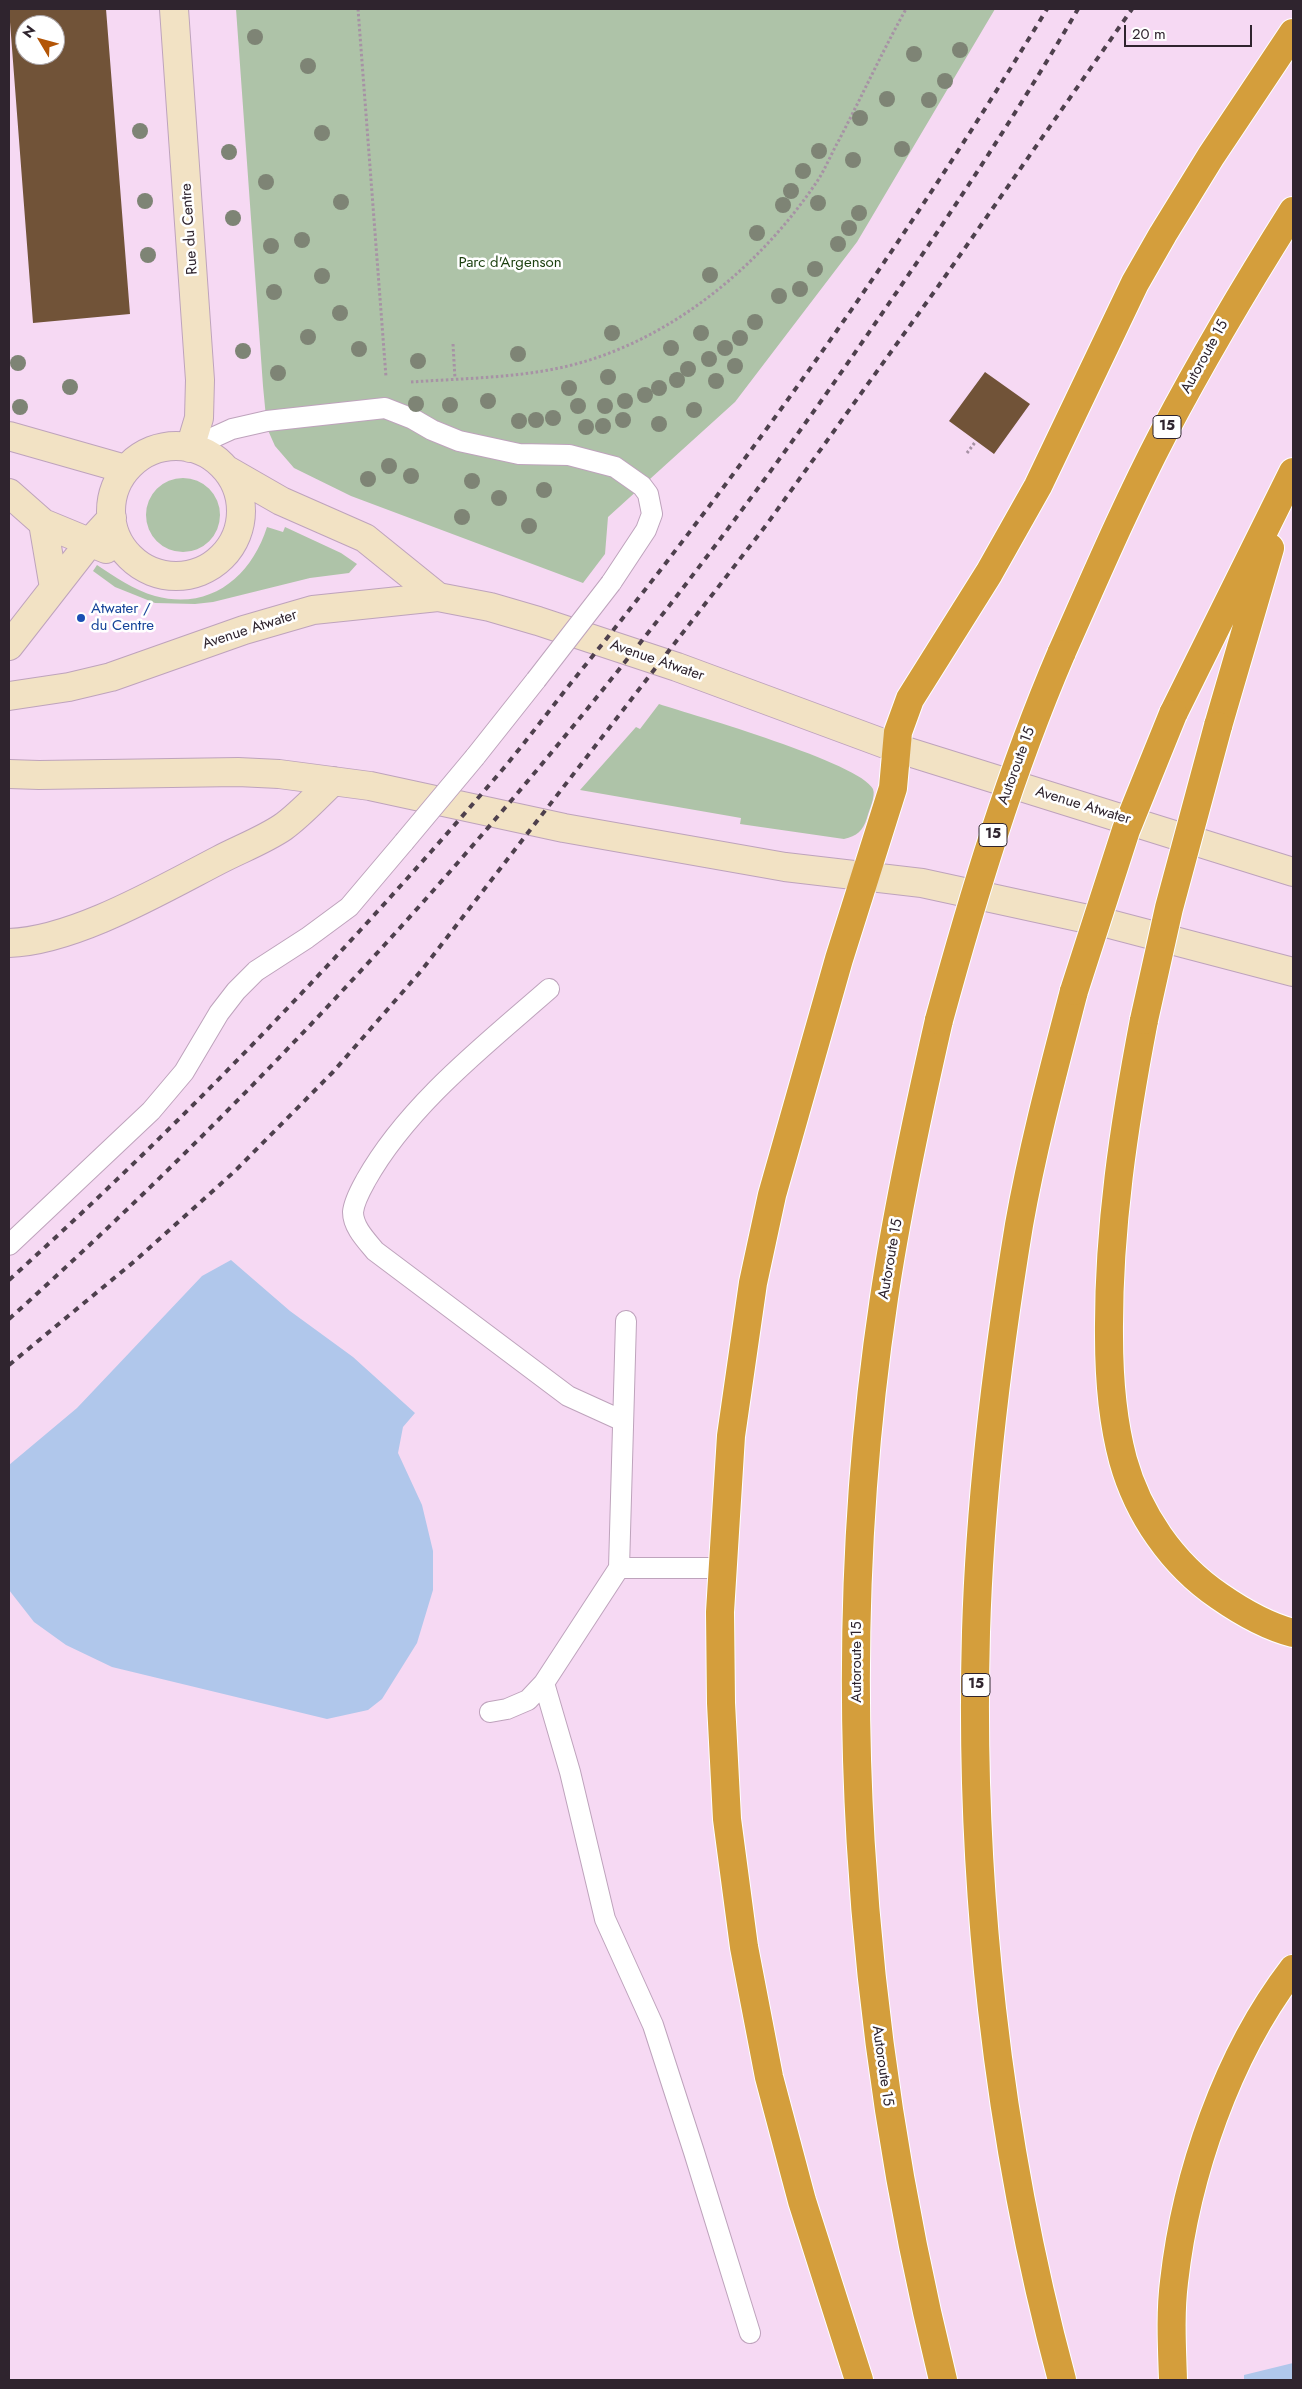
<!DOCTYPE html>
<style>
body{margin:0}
#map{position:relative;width:1302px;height:2389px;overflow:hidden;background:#f6d9f3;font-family:Jost,sans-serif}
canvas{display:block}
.frame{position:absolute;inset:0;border:10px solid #2f242e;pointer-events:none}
.north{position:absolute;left:15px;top:15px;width:50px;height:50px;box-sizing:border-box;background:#fff;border:1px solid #aca7ab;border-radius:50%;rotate:307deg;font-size:14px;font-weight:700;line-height:20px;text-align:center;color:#2f242e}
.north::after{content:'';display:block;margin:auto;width:18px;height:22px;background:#b35506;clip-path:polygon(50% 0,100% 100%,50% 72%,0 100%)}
.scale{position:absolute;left:1124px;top:25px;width:128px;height:22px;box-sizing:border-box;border:2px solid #2f242e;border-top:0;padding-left:6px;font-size:15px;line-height:18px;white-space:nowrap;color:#2f242e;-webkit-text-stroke:4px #fff;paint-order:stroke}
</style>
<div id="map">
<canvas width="1302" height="2389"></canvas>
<div class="frame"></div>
<div class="north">N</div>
<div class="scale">20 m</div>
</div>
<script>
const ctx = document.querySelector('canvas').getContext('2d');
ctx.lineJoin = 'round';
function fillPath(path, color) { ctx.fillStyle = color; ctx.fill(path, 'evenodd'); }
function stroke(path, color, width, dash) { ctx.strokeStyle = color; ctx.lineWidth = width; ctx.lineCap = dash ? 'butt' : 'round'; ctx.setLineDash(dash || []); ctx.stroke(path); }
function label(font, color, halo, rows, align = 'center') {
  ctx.font = font + ' Jost,sans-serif'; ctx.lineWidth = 5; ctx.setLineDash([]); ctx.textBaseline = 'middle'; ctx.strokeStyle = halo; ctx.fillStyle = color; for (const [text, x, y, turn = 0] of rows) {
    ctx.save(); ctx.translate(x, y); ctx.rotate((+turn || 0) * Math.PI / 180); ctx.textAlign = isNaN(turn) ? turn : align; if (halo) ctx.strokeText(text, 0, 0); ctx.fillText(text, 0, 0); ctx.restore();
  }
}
const green = new Path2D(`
 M 236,9 L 995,9 L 857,242 L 735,402 L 608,517 L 605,554 L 583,583 L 351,496 L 294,468 L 275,446 L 267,428 L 263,386 Z
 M146 515a37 37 0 1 1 74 0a37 37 0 1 1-74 0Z
 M 267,527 L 283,532 L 285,527 L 341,553 L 357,564 L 349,573 L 310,578 L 213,602 L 195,604 L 155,603 L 115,587 L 93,571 L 97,565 C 115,577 134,590 155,596 C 210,611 251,577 267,527 Z
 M 659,704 C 693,715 861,763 873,789 C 876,796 869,810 867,818 C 863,831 857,836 844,839 L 740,824 L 741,818 L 580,790 L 636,727 L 640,729 Z`);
const water = new Path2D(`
 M 231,1260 L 290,1311 L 353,1357 L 415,1413 L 403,1427 L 398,1453 L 422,1505 L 433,1551 L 433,1590 L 417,1643 L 382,1699 L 368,1710 L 327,1719 L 112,1667 L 66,1645 L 34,1622 L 9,1590 L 9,1465 L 77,1408 L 202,1276 Z
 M 1293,2363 L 1293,2380 L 1244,2380 L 1244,2375 Z`);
const building = new Path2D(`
 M 9,9 L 106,9 L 130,314 L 33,323 ZM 25,25 L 55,25 L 55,55 L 25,55 Z
 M 985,372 L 1030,404 L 994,454 L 949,421 Z`);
const path = new Path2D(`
 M 358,9 L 386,377
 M 453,344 L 455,379
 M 411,382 C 467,378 529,378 583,362 C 678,334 761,264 816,183 C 825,170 831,154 839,140 C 862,96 882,52 906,9
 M 967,453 L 976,441`);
const lane = new Path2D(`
 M 190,448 L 232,429 L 267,421 L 385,408 L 413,419 L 432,430 L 459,441 L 519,454 L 569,455 L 615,467 L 642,486 L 648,494 L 652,514 L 646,530 L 611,583
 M 475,757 L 536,680
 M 549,989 C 485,1045 408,1105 366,1180 C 361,1189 354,1201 353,1212 C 353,1227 366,1240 375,1251 L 568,1396 L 623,1421
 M 9,1245 L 151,1111 L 184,1072 L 219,1013 L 236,991 L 256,971 L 307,938 L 349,907 L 404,842
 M 626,1321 L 619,1568 L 723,1568
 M 544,1683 L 570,1772 L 605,1919 L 653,2025 L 694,2152 L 750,2333
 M 490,1712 L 507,1709 L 528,1700 L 544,1683 L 619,1568`);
const secondary = new Path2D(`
 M 174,9 L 200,380 L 199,418 L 190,448
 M 9,436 L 125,469
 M111 511a65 65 0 1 1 130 0a65 65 0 1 1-130 0Z
 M 227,470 L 281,501 L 365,538 L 438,597
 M 9,493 L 43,523 L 106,549
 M 43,523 L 54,588
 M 9,646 L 90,542 L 112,518
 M 9,696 L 69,687 L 111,677 L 244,630 L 313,610 L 438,597 L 490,607 L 538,621 L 677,667 L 896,748 L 1293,872
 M 9,774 L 39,775 L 238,772 L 279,774 L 370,786 L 564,828 L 785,867 L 922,883 L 1106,923 L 1293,972
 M 9,943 C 74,941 161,890 219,860 C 240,849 264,840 283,827 C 301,814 317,796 333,781`);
const highway = new Path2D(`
 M 1061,654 C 1094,580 1126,505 1163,434 C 1203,358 1247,284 1293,211
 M 1173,714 L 1293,472
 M 1218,726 L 1270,548
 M 939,1020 C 918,1112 898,1204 884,1298 C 830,1658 856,2027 943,2380
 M 1144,1020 C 1124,1124 1108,1230 1109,1336 C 1109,1377 1112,1419 1123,1460 C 1138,1514 1172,1564 1219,1596 C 1242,1612 1266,1626 1293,1633
 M 859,2380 L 802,2201 L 769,2077 L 744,1947 L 727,1819 L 721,1703 L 720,1612 L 731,1436 L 753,1283 L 772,1195 L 839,959 L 893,788 L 898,732 L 910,699 L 989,573 L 1038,486 L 1135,283 L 1163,234 L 1211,156 L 1293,33
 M 1062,2380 C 997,2139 969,1881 976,1632 C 980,1496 997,1359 1019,1225 C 1033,1146 1054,1068 1074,991
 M 1173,2380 C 1172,2348 1170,2314 1174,2282 C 1186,2175 1227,2055 1293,1969`);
const rail = new Path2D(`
 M 9,1280 C 185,1121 349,949 503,769 C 528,739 551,708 575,678 C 747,465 905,243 1047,9
 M 9,1319 C 318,1041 591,727 831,387 C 917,264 1002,139 1078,9
 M 9,1365 L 136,1260 L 235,1171 L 333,1072 L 421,971 L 767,524 L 937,288 L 1132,9`);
const laneBridge = new Path2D(`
 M 536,680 L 611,583
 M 404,842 L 475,757`);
const highwayBridge = new Path2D(`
 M 1074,991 L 1126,830 L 1173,714
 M 939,1020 C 973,896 1010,773 1061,654
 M 1144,1020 L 1169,908 L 1218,726`);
const trees = [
 [255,37],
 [960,50],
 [914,54],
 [308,66],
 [945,81],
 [887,99],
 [929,100],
 [860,118],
 [140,131],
 [322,133],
 [902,149],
 [819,151],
 [229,152],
 [853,160],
 [803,171],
 [266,182],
 [791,191],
 [145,201],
 [341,202],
 [818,203],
 [783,205],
 [859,213],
 [233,218],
 [849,228],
 [757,233],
 [302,240],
 [838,244],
 [271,246],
 [148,255],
 [815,269],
 [710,275],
 [322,276],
 [800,289],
 [274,292],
 [779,296],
 [340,313],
 [755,322],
 [612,333],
 [701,333],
 [308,337],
 [740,338],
 [671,348],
 [725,348],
 [359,349],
 [243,351],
 [518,354],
 [709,359],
 [418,361],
 [18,363],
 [735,366],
 [688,369],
 [278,373],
 [608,377],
 [677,380],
 [716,381],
 [70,387],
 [569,388],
 [659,388],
 [645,395],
 [488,401],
 [625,401],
 [416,404],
 [450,405],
 [578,406],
 [605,406],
 [20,407],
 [694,410],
 [553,418],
 [536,420],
 [623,420],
 [519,421],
 [659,424],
 [603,426],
 [586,427],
 [389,466],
 [411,476],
 [368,479],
 [472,481],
 [544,490],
 [499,498],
 [462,517],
 [529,526]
];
const markers = [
 [81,618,5,"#1a4fb4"]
];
const shields = [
 [1167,427,28],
 [993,835,28],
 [976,1685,28]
];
const shieldNames = [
 ["15",1167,427],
 ["15",993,835],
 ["15",976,1685]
];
const streetNames = [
 ["Rue du Centre",190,229,-94],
 ["Autoroute 15",1205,357,-61],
 ["Avenue Atwater",250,630,-18],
 ["Avenue Atwater",657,661,19],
 ["Autoroute 15",1017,766,-70],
 ["Avenue Atwater",1083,806,17],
 ["Autoroute 15",891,1259,-80],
 ["Autoroute 15",857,1662,-90],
 ["Autoroute 15",882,2066,82]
];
const parkNames = [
 ["Parc d'Argenson",510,263]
];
const transitNames = [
 ["Atwater /",91,609],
 ["du Centre",91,626]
];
fillPath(green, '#aec3a8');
fillPath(water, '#b0c7eb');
fillPath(building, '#715338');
stroke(lane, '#bea3bc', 22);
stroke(secondary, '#bea3bc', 30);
stroke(highway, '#fff', 30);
stroke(path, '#a792a5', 3, [2.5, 2.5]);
stroke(lane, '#fff', 20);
stroke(secondary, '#f2e2c4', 28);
stroke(highway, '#d49e3c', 28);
stroke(rail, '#4e404d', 4, [6, 6]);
stroke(laneBridge, '#bea3bc', 22, []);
stroke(highwayBridge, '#fff', 30, []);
stroke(laneBridge, '#fff', 20);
stroke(highwayBridge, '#d49e3c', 28);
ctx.fillStyle = '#7e8475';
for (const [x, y] of trees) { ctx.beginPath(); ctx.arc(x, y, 8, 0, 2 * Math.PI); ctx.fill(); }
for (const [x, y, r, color] of markers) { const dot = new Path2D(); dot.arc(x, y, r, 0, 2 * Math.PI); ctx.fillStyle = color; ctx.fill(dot); stroke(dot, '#fff', 2); }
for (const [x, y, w] of shields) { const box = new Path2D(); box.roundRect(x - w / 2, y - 11.5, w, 23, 4); ctx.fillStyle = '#fff'; ctx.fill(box); stroke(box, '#2f242e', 1); }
label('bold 14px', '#2f242e', null, shieldNames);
label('15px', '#2f242e', '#fff', streetNames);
label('15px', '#1b3f0e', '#fff', parkNames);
label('15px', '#164399', '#fff', transitNames, 'left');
</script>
